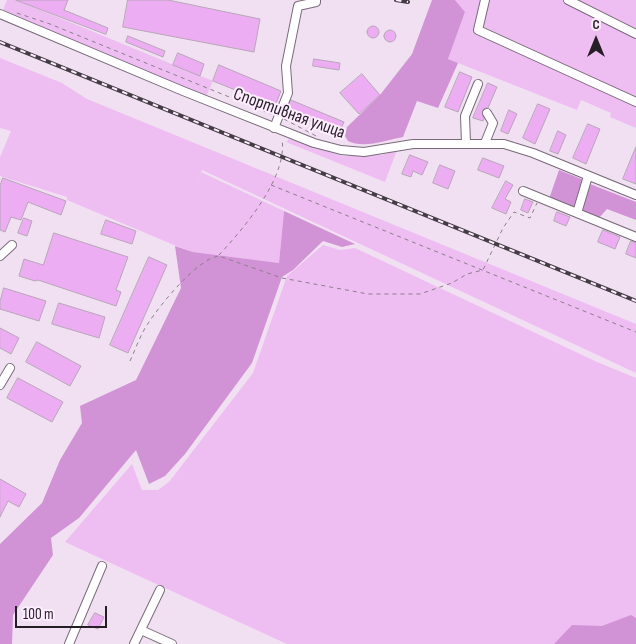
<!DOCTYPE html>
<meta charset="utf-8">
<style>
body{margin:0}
#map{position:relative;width:636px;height:644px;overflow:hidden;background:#f1e0f2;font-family:"Sofia Sans Condensed",sans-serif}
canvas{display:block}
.north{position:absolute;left:571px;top:15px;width:50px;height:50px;-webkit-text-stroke:4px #feedff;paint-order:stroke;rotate:0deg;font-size:14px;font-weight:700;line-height:20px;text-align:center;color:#251f25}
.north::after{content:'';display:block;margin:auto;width:18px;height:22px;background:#251f25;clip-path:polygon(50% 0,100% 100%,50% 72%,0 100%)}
.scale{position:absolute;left:15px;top:606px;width:92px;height:22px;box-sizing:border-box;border:2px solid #251f25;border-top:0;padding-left:6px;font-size:15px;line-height:18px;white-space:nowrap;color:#251f25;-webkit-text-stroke:4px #feedff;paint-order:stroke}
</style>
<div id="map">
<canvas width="636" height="644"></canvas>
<div class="north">С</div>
<div class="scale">100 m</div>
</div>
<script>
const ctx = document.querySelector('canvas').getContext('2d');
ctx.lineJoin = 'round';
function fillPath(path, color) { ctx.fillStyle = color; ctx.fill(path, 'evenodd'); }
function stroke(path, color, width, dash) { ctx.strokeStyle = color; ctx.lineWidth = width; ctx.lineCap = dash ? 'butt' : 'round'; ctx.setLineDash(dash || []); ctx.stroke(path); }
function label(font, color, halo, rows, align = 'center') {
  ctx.font = font + ' "Sofia Sans Condensed",sans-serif'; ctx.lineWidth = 4; ctx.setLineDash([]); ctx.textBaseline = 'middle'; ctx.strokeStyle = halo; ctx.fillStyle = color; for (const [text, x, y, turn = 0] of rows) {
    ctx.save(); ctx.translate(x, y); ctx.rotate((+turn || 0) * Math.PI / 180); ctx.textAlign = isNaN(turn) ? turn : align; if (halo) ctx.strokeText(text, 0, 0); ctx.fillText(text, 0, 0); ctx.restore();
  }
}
const green = new Path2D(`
 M 7,0 L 16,0 L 213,81 L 206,97 L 3,10 Z
 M 455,0 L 636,0 L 636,128 L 610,117 L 611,113 L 581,100 L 577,110 L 448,59 L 465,12 Z
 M 0,58 L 62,83 L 87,99 L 636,324 L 636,373 L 202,170 L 194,191 L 201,172 L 284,211 L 279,263 L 193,252 L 174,245 L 67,200 L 67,197 L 0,176 L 0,157 L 11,131 L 0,128 Z
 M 289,139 L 342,156 L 382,155 L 397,150 L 385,182 L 286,142 Z
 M 323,245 L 340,250 L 355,248 L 597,362 L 636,378 L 636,644 L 287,644 L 65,542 L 132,464 L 142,490 L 158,490 L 169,482 L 253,373 L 287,276 Z`);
const forest = new Path2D(`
 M 432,0 L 455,0 L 465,12 L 448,59 L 458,63 L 438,108 L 417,101 L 403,137 C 386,140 364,149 348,141 L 345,136 L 347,127 L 380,95 L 412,54 Z
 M 559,170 L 584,180 L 574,208 L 549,199 Z
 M 590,184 L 636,202 L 636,220 L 607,209 L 599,218 L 582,210 Z
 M 284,211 L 355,244 L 342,247 L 323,241 L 293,270 L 282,277 L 252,363 L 185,454 L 165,476 L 149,484 L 136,450 L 79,518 L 51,538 L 53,555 L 13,615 L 12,644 L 0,644 L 0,544 L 42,503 L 60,460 L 82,423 L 80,406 L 136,380 L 181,288 L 175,246 L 193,252 L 279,263 Z
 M 631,615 L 636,618 L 636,644 L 554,644 L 572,625 L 602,626 Z`);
const building = new Path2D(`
 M 16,0 L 68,0 L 64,10 L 108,28 L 106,34 Z
 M 128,0 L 168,0 L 260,19 L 254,52 L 123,27 Z
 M367 32a6 6 0 1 1 12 0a6 6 0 1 1-12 0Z
 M384 36a6 6 0 1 1 12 0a6 6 0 1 1-12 0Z
 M 128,36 L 165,51 L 163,57 L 126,42 Z
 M 178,53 L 204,64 L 200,76 L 173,65 Z
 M 314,59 L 340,63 L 339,70 L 313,66 Z
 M 219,65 L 281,91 L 275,106 L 213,81 Z
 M 460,72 L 472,77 L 458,112 L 445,107 Z
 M 362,74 L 380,95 L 359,114 L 340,93 Z
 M 488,83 L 497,87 L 488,108 L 485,108 L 482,111 L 484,119 L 483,121 L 473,118 Z
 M 291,100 L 344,122 L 339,133 L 287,111 Z
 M 538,104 L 550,109 L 535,144 L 523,138 Z
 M 509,110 L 517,114 L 508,134 L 501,131 Z
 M 588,124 L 600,129 L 586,164 L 573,158 Z
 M 558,131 L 566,135 L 558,154 L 550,151 Z
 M 636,147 L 636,184 L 623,179 Z
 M 410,155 L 428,162 L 422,175 L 413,171 L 411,177 L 402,174 Z
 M 483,158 L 504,166 L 499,178 L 478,170 Z
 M 440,165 L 455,171 L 448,189 L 433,183 Z
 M 3,178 L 66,201 L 61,215 L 28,202 L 21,220 L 11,217 L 5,232 L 0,230 L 0,186 Z
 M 506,181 L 513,185 L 505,199 L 511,202 L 506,214 L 492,208 Z
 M 525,199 L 533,202 L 528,213 L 521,210 Z
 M 557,212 L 570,217 L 566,226 L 554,221 Z
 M 24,218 L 32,221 L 27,236 L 18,233 Z
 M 106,220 L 136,231 L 132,244 L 101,234 Z
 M 603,230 L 620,237 L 615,249 L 598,242 Z
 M 54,233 L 128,257 L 116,290 L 121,292 L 116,306 L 38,280 L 35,281 L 19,276 L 24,259 L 43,265 Z
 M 631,241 L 636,243 L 636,258 L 626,254 Z
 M 149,257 L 167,265 L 128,353 L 110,345 Z
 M 4,288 L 46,301 L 39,321 L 0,309 L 0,302 Z
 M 59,303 L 105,317 L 99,338 L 52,324 Z
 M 0,328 L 19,338 L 11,354 L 0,348 Z
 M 37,342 L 81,366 L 70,386 L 26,362 Z
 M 18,378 L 63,402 L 52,422 L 7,398 Z
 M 0,479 L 26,494 L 19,507 L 8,501 L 0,517 Z
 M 95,613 L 104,617 L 98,629 L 88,625 Z`);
const path = new Path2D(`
 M 17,13 L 50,24 L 271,114
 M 284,119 L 318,137
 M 271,185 L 636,332
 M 219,255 C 244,228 288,177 282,139
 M 130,361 C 136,348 141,333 149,322 C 161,304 197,259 219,256 L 282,278 L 368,294 L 420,294 L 452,283 L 467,274 L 483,270 L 503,228 L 514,212 L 530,218 L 537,203`);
const minor = new Path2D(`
 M 485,0 L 478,30 L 636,102
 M 568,0 L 636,34
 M 0,14 L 183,91 L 314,143 L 341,150 L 364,152 L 413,144 L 504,144 L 533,153 L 636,195
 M 274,128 L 288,93 L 286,66 L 298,6 L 316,2 L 316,0
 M 466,143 L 465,116 L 478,84
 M 485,143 L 493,123 L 487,113
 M 588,176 L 577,213 L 636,237
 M 523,191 L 577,213
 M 0,256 L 12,245
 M 0,385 L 10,368
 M 141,630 L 172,644
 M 69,644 L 102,566
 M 134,644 L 160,590`);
const rail = new Path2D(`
 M 396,0 L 408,2
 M 0,42 L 636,301`);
const streetNames = [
 ["Спортивная улица",289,114,20]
];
fillPath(green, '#eebdf2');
fillPath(forest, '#d192d6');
fillPath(building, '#edadf2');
stroke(building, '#b6a6b7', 1);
stroke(minor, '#796a7a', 10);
stroke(path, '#8a7f8a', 1, [4, 4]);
stroke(minor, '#fff', 8);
stroke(rail, '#453d45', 4);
stroke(rail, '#feedff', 2, [5.5]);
label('18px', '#251f25', '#feedff', streetNames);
</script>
